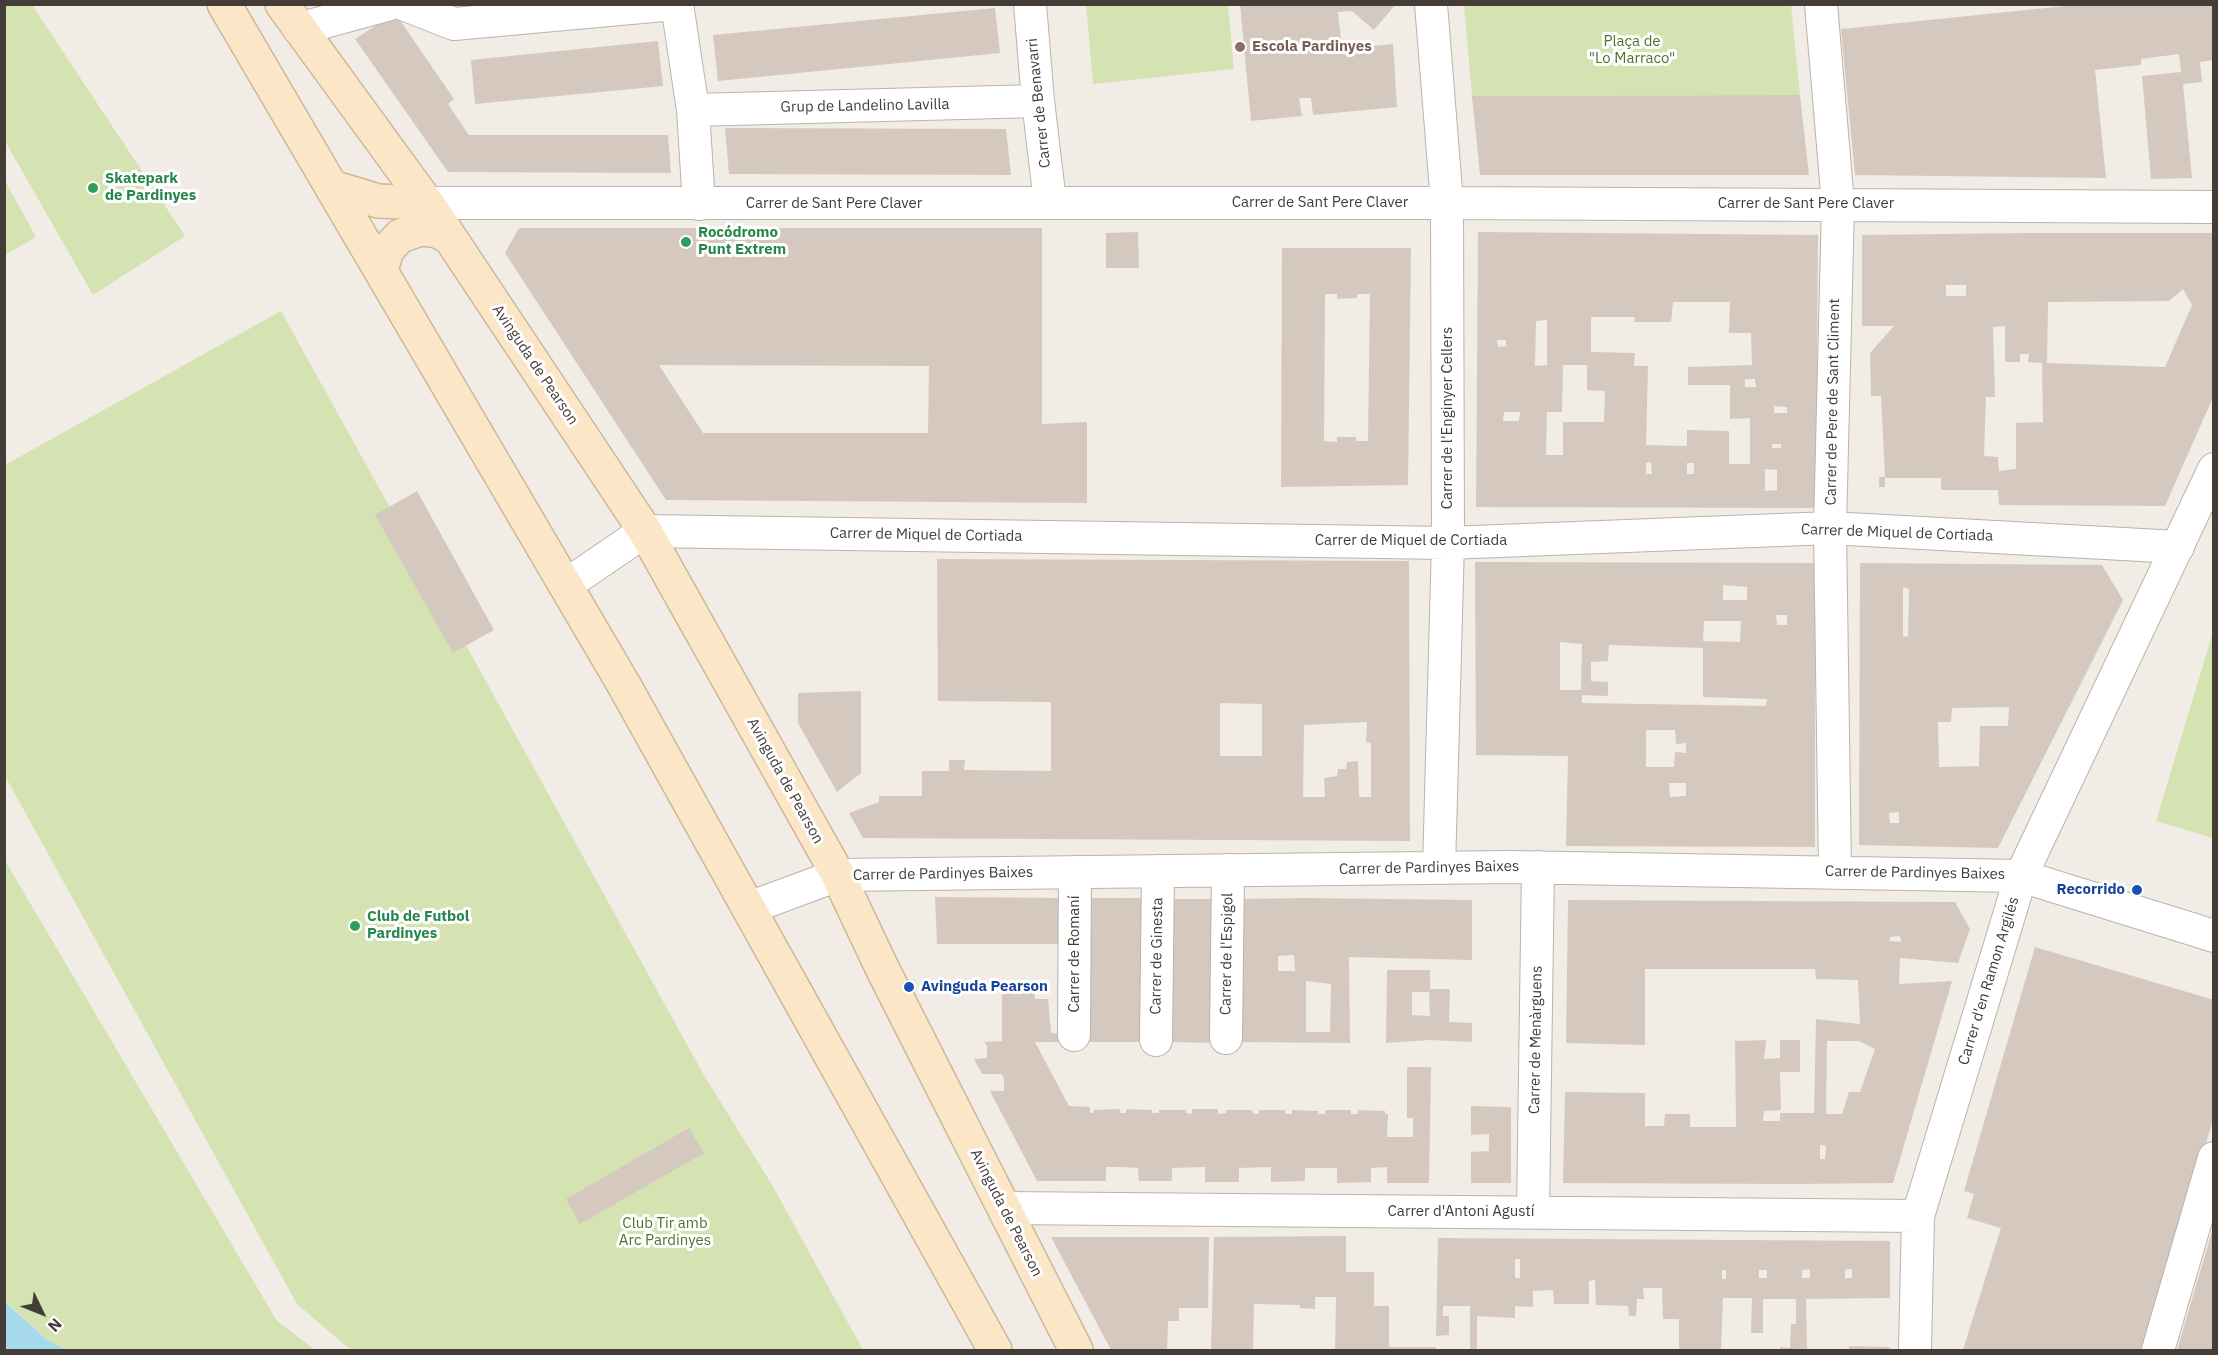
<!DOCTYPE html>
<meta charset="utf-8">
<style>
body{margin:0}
#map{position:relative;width:2218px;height:1355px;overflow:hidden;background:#f1ece6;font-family:"IBM Plex Sans",sans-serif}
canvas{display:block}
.frame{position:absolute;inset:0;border:6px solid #443c36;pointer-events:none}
.north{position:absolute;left:12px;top:1283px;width:60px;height:60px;-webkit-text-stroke:4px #fff;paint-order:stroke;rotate:133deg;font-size:16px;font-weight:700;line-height:24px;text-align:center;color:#443c36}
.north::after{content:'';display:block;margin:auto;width:21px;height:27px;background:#443c36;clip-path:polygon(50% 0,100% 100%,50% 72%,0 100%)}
</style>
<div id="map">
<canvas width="2218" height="1355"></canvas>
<div class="frame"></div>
<div class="north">N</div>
</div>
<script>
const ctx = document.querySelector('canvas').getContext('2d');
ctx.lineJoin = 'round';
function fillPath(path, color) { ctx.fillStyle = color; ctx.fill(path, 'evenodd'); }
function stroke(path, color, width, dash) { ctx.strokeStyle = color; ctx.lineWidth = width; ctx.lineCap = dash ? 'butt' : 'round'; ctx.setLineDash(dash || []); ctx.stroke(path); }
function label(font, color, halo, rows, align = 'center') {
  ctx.font = font + ' "IBM Plex Sans",sans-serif'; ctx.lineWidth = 6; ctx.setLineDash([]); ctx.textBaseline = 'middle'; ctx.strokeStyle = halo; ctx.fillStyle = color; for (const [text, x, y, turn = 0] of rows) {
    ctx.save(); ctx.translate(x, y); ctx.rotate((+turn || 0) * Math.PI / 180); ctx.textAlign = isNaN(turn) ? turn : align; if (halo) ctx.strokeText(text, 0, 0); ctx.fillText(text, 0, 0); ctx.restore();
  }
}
const green = new Path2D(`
 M 4,5 L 32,5 L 185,236 L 93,295 L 5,141 Z
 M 1086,5 L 1228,5 L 1234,69 L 1093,84 Z
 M 1464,5 L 1791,5 L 1800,95 L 1472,96 Z
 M 5,181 L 36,237 L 5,255 L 4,255 Z
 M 281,311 L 705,1077 L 771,1183 L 863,1350 L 351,1350 L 297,1304 L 5,776 L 5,465 Z
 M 2213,632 L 2214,838 L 2213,838 L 2156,821 Z
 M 4,859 L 277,1321 L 315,1350 L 66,1350 L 46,1339 L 5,1301 Z`);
const water = new Path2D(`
 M 4,1301 L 46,1339 L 66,1350 L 5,1350 Z`);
const building = new Path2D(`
 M 1240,4 L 1396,4 L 1374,30 L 1352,11 L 1338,12 L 1342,49 L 1393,44 L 1397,107 L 1313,115 L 1311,98 L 1299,98 L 1302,116 L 1251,121 Z
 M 2085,4 L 2214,4 L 2214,60 L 2200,62 L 2202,82 L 2183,84 L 2192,178 L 2151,179 L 2142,76 L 2181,72 L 2179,54 L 2141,59 L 2141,65 L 2095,70 L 2106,178 L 1855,175 L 1841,29 Z
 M 995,8 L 1000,53 L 718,81 L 713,35 Z
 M 395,13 L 454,99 L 448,104 L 469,135 L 668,135 L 671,173 L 448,172 L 355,39 Z
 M 658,41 L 663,86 L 475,104 L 471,60 Z
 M 1800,95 L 1809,175 L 1480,175 L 1472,96 Z
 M 725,128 L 1006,129 L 1011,175 L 729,174 Z
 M 519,228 L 1042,228 L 1042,424 L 1087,422 L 1087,503 L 666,500 L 505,253 ZM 659,365 L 929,366 L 928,433 L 703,433 Z
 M 1138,232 L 1139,268 L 1106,268 L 1106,233 Z
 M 1478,232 L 1818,235 L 1816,508 L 1476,507 ZM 1673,302 L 1730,302 L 1729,333 L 1751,333 L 1752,365 L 1688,367 L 1688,385 L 1730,385 L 1730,419 L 1750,418 L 1750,464 L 1729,464 L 1729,431 L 1687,430 L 1687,446 L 1646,445 L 1648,366 L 1634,366 L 1635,353 L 1591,352 L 1591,317 L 1635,317 L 1634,322 L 1671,322 ZM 1547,320 L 1547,365 L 1535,366 L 1536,321 ZM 1497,340 L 1506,340 L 1506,346 L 1498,347 ZM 1563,365 L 1587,365 L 1587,390 L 1605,391 L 1604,422 L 1563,422 L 1563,455 L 1546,455 L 1547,412 L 1562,412 ZM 1745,379 L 1755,379 L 1756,387 L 1745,387 ZM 1774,406 L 1787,407 L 1787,413 L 1774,413 ZM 1504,412 L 1520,412 L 1519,421 L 1503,421 ZM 1772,444 L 1781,444 L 1781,448 L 1772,448 ZM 1651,462 L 1652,474 L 1646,474 L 1646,463 ZM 1687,463 L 1694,463 L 1694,474 L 1687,474 ZM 1765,469 L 1777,470 L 1777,490 L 1765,491 Z
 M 2027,233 L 2214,233 L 2214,395 L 2165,506 L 1999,505 L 1998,490 L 1941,490 L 1941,478 L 1885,478 L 1885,487 L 1879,487 L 1879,477 L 1885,477 L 1881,396 L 1871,396 L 1870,353 L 1894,326 L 1862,326 L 1862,235 ZM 1946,285 L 1966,285 L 1966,296 L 1946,296 ZM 2183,289 L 2192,305 L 2165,367 L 2047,363 L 2048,302 L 2169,301 ZM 2005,326 L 2005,362 L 2020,362 L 2020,354 L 2029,354 L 2028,362 L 2042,363 L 2043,422 L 2016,423 L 2016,469 L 1999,471 L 1998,457 L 1984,456 L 1986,397 L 1995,397 L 1993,327 Z
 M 1282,248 L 1411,248 L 1408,485 L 1281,487 ZM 1325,294 L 1337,294 L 1337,299 L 1357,298 L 1357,294 L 1370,294 L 1368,441 L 1356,441 L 1356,437 L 1337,437 L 1337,442 L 1324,441 Z
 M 417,491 L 494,630 L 453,653 L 375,515 Z
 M 937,559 L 1409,561 L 1410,841 L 863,838 L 849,813 L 879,802 L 879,796 L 922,796 L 922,771 L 949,771 L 949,760 L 965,760 L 964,770 L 1051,771 L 1051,702 L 938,701 ZM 1220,703 L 1262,704 L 1262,756 L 1220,756 ZM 1367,722 L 1366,742 L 1371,743 L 1371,797 L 1359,797 L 1358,761 L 1347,762 L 1346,769 L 1338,769 L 1337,776 L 1324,778 L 1325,797 L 1303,797 L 1304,725 Z
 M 1475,562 L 1815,563 L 1815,847 L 1566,846 L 1568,756 L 1476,755 ZM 1723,585 L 1747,587 L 1747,600 L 1723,600 ZM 1776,615 L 1787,615 L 1787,625 L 1777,625 ZM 1704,621 L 1741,621 L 1740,642 L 1703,641 ZM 1560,642 L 1582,644 L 1581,690 L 1560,690 ZM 1609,645 L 1703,648 L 1703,697 L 1767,699 L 1766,706 L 1582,703 L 1582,695 L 1608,696 L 1608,682 L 1591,681 L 1591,662 L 1608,661 ZM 1646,730 L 1675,730 L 1676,744 L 1686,743 L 1686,753 L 1675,752 L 1674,767 L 1646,767 ZM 1669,783 L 1686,783 L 1686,796 L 1670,797 Z
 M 1860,563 L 2102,565 L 2123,600 L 1998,848 L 1859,845 ZM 1903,587 L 1909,589 L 1908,637 L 1903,636 ZM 2009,707 L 2008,726 L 1980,726 L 1979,766 L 1939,767 L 1938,722 L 1951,722 L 1952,708 ZM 1899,812 L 1899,823 L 1890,823 L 1889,813 Z
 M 861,691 L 861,773 L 837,792 L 798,723 L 798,693 Z
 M 935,897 L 1065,898 L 1064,944 L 937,944 Z
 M 1086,898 L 1146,898 L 1145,1042 L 1085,1042 Z
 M 1305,898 L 1472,900 L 1472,960 L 1349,957 L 1350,1043 L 1236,1042 L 1239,899 ZM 1294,955 L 1295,971 L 1278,971 L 1278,956 ZM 1306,981 L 1331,984 L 1330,1032 L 1306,1032 Z
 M 1169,899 L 1215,899 L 1215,1043 L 1169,1042 Z
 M 1568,900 L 1955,902 L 1970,929 L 1958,963 L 1900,958 L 1899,984 L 1952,981 L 1893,1183 L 1794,1184 L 1563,1183 L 1565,1092 L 1645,1093 L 1645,1126 L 1664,1126 L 1665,1114 L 1690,1114 L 1690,1127 L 1736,1127 L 1735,1041 L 1766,1040 L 1764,1059 L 1780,1058 L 1780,1040 L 1800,1040 L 1800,1072 L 1780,1072 L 1781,1110 L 1764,1111 L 1763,1121 L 1780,1121 L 1780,1113 L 1814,1113 L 1816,1019 L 1860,1024 L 1858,980 L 1816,979 L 1815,969 L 1645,969 L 1645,1045 L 1566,1043 ZM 1900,936 L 1901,942 L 1890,941 L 1890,937 ZM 1827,1041 L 1859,1041 L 1875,1049 L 1860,1092 L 1849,1092 L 1842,1114 L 1826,1114 ZM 1820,1145 L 1826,1146 L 1825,1159 L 1820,1159 Z
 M 2035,947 L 2214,1000 L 2214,1116 L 2145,1350 L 1963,1350 L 2001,1228 L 1967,1218 L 1974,1194 L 1964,1191 Z
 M 1387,970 L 1430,970 L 1430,989 L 1450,989 L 1449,1022 L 1472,1023 L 1472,1042 L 1430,1040 L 1386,1043 ZM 1412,992 L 1429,992 L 1430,1016 L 1412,1015 Z
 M 1002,989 L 1034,989 L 1035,999 L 1048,999 L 1051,1033 L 1064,1034 L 1064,1042 L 1035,1042 L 1069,1106 L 1090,1107 L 1090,1113 L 1093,1113 L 1094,1110 L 1120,1109 L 1120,1113 L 1126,1113 L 1126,1109 L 1152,1110 L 1152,1113 L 1159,1113 L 1159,1110 L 1186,1110 L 1186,1113 L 1192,1114 L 1192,1109 L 1218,1109 L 1218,1114 L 1226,1113 L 1226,1110 L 1252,1110 L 1253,1113 L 1256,1114 L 1259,1114 L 1259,1110 L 1285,1110 L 1285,1114 L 1292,1114 L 1292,1110 L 1318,1111 L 1318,1114 L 1325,1114 L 1325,1110 L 1351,1110 L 1351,1114 L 1358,1114 L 1358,1110 L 1385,1111 L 1385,1114 L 1388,1114 L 1387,1137 L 1413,1137 L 1413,1118 L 1407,1118 L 1407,1067 L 1431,1067 L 1429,1183 L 1387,1183 L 1387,1167 L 1371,1168 L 1371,1182 L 1337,1183 L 1337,1168 L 1305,1168 L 1305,1181 L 1271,1182 L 1271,1167 L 1239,1168 L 1239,1182 L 1205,1182 L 1205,1167 L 1172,1168 L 1172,1181 L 1139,1181 L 1138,1168 L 1123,1167 L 1106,1167 L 1106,1181 L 1037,1181 L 990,1091 L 1004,1091 L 1004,1080 L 1002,1074 L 982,1074 L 974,1059 L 987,1058 L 987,1046 L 984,1042 L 1002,1041 Z
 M 1471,1106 L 1511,1107 L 1511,1183 L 1471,1183 L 1471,1152 L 1489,1151 L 1489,1134 L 1471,1135 Z
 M 689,1128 L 704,1153 L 580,1224 L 566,1199 Z
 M 2214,1228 L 2214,1350 L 2177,1350 L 2213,1228 Z
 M 1346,1236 L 1346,1272 L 1374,1272 L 1374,1306 L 1389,1306 L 1389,1347 L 1436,1347 L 1436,1350 L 1335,1350 L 1336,1297 L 1315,1297 L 1315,1309 L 1300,1308 L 1300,1305 L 1254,1304 L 1253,1350 L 1211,1350 L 1214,1237 Z
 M 1051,1237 L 1209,1237 L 1208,1308 L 1179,1308 L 1179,1321 L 1168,1321 L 1167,1350 L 1111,1350 Z
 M 1438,1238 L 1890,1241 L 1890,1298 L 1806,1299 L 1807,1350 L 1780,1350 L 1780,1347 L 1790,1348 L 1791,1324 L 1796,1324 L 1796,1299 L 1763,1299 L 1763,1333 L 1751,1333 L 1752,1298 L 1723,1298 L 1721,1350 L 1679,1350 L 1679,1319 L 1663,1319 L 1662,1288 L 1643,1288 L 1644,1299 L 1637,1299 L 1636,1316 L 1629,1316 L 1628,1306 L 1596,1305 L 1595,1280 L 1589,1281 L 1589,1304 L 1554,1304 L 1553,1290 L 1533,1291 L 1533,1307 L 1515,1306 L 1515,1318 L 1477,1316 L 1477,1350 L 1470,1350 L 1470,1306 L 1443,1306 L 1443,1316 L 1449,1316 L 1449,1335 L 1436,1336 ZM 1515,1259 L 1520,1259 L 1520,1278 L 1515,1278 ZM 1810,1269 L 1810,1278 L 1802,1278 L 1802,1270 ZM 1849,1269 L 1852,1269 L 1852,1278 L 1845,1278 L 1845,1270 ZM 1722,1270 L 1726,1270 L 1726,1279 L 1722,1279 ZM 1759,1270 L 1767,1270 L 1767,1278 L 1759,1278 Z
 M 1849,1346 L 1890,1347 L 1889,1350 L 1849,1350 Z`);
const street = new Path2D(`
 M 403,4 L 454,24 L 675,4
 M 677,4 L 693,110 L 1038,101
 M 1030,4 L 1038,101 L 1050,202
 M 1431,4 L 1447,203 L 1448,543 L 1439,868
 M 1821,4 L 1838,204 L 1830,528 L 1835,872
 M 299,29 L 390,4
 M 693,110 L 699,204
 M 427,203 L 1447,203 L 2214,207
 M 566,585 L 645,531 L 1448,543 L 1830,528 L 2178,547
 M 749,908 L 838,875 L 1509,867 L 2021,876 L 2214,936
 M 1074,1035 L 1075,872
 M 1226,1038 L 1228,870
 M 1156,1040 L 1158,871
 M 1004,1208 L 1918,1216
 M 1533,1212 L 1538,867
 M 1915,1350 L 1918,1216 L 2021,876 L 2214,469
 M 2158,1350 L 2214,1158`);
const secondary = new Path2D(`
 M 224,4 L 624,685 L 995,1350
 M 282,4 L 427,203 L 645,531 L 838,875 L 883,970 L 1076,1350
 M 332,187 L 378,201 L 427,203
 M 381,271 L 387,250 L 400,236 L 421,229 L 437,231 L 449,237`);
const markers = [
 [1240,47,6,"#8d6e63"],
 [93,188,6,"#2e9e5b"],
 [686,242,6,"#2e9e5b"],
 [2137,890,6,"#1a4fb4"],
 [355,926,6,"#2e9e5b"],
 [909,987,6,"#1a4fb4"]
];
const parkNames = [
 ["Plaça de",1632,42],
 ["\"Lo Marraco\"",1632,59],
 ["Club Tir amb",665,1224],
 ["Arc Pardinyes",665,1241]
];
const educationNames = [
 ["Escola Pardinyes",1252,47]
];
const streetNames = [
 ["Carrer de Benavarri",1039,103,-96],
 ["Grup de Landelino Lavilla",865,106,-1],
 ["Carrer de Sant Pere Claver",1320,203],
 ["Carrer de Sant Pere Claver",834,204],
 ["Carrer de Sant Pere Claver",1806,204],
 ["Avinguda de Pearson",535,365,56],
 ["Carrer de Pere de Sant Climent",1833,402,-89],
 ["Carrer de l'Enginyer Cellers",1448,418,-90],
 ["Carrer de Miquel de Cortiada",1897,533,2],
 ["Carrer de Miquel de Cortiada",926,535,1],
 ["Carrer de Miquel de Cortiada",1411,541],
 ["Avinguda de Pearson",785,781,61],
 ["Carrer de Pardinyes Baixes",1429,868,-1],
 ["Carrer de Pardinyes Baixes",1915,873,1],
 ["Carrer de Pardinyes Baixes",943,874,-1],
 ["Carrer de Romaní",1075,954,-90],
 ["Carrer de l'Espigol",1227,954,-89],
 ["Carrer de Ginesta",1157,956,-89],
 ["Carrer d'en Ramon Argilés",1989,981,-73],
 ["Carrer de Menàrguens",1536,1040,-89],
 ["Carrer d'Antoni Agustí",1461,1212],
 ["Avinguda de Pearson",1006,1213,63]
];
const leisureNames = [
 ["Skatepark",105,179],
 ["de Pardinyes",105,196],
 ["Rocódromo",698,233],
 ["Punt Extrem",698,250],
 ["Club de Futbol",367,917],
 ["Pardinyes",367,934]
];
const transitNames = [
 ["Recorrido",2125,890],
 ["Avinguda Pearson",921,987,"left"]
];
fillPath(green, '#d4e3b1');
fillPath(water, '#a5d9eb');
fillPath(building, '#d5c9bf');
stroke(street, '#bcb2a9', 34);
stroke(secondary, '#ceb898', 36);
stroke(street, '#fff', 32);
stroke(secondary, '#fbe6c7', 33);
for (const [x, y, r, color] of markers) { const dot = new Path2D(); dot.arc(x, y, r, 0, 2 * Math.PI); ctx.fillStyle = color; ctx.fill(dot); stroke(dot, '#fff', 2); }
label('15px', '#51712d', '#fff', parkNames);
label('bold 15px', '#785e54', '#fff', educationNames, 'left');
label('15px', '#443c36', '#fff', streetNames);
label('bold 15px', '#27864d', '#fff', leisureNames, 'left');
label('bold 15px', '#164399', '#fff', transitNames, 'right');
</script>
